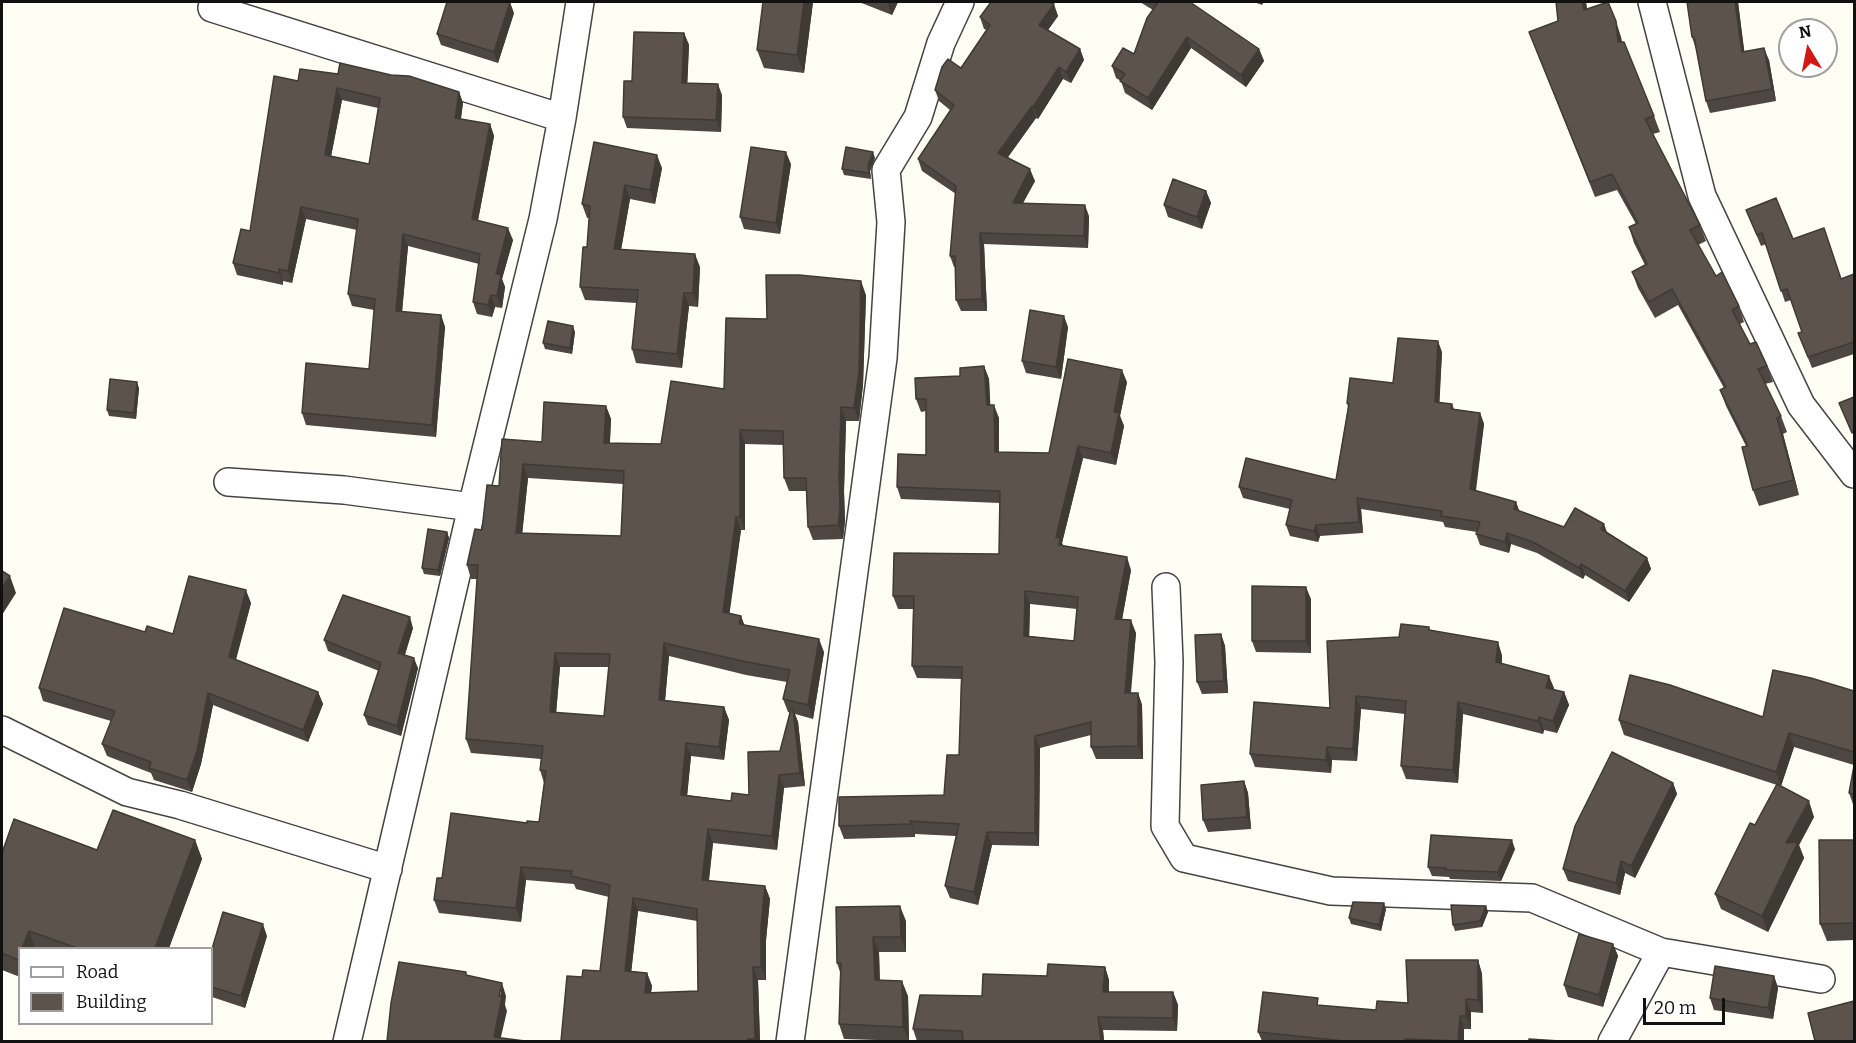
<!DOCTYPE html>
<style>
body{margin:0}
#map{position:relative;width:1856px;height:1043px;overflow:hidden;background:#fffef5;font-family:Bitter,serif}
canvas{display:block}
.frame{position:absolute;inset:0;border:3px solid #111;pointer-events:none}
.legend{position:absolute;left:18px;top:947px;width:195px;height:78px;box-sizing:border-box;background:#fff;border:2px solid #a0a0a0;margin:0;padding:8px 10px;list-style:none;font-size:18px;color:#111}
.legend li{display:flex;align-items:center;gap:12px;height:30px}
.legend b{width:30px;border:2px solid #a0a0a0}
.north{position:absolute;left:1778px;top:18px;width:60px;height:60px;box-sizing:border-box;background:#fff;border:2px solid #a0a0a0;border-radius:50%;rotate:350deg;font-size:16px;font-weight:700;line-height:24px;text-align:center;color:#111}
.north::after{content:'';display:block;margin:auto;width:21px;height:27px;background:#d31916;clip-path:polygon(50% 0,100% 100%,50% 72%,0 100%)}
.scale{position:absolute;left:1643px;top:998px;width:82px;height:27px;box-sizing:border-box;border:3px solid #111;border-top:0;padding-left:8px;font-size:18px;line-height:21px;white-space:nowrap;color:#111;-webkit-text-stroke:4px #fff;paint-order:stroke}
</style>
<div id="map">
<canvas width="1856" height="1043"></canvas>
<div class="frame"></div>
<ul class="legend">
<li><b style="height:8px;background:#fff"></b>Road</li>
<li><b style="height:16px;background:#5b534c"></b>Building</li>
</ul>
<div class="north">N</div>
<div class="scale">20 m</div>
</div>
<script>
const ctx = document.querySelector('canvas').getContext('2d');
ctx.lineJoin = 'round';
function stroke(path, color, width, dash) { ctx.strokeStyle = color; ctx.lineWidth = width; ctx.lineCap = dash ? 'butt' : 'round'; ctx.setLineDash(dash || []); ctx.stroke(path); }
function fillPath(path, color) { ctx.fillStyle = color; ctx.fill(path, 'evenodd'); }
const minor = new Path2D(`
 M 1652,2 L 1702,196 L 1801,405 L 1854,474
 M 212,8 L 562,118
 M 228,482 L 344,490 L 472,507
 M 1166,587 L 1169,662 L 1165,826 L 1184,858 L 1331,891 L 1532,898 L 1661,952 L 1821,979
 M 2,730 L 127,792 L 180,805 L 388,869
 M 347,1042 L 472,507 L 543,219 L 562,118 L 580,2
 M 790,1042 L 883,358 L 891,222 L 886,170 L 918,117 L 941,43 L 960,2
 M 1612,1042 L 1661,952`);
const wall = new Path2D(`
 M 763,2 L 813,2 L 804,73 L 764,68 L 757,50 Z
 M 859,2 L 898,2 L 892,15 Z
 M 1140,2 L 1190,2 L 1259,49 L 1264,61 L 1246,87 L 1191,48 L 1152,110 L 1125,93 L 1121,81 L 1116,78 L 1112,66 L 1134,54 L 1153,10 Z
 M 1254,2 L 1264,2 L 1262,5 Z
 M 1586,2 L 1587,9 L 1621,37 L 1622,42 L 1654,116 L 1660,132 L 1653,134 L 1700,225 L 1706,241 L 1698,245 L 1716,276 L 1739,306 L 1744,322 L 1740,324 L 1750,344 L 1767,366 L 1773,382 L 1765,384 L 1781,416 L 1787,432 L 1783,434 L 1799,495 L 1759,506 L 1753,490 L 1746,446 L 1726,406 L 1720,390 L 1724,388 L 1678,305 L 1655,318 L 1638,288 L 1632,272 L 1645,265 L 1634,243 L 1629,227 L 1636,224 L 1617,190 L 1595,197 L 1529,32 L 1558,21 Z
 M 1687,2 L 1738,2 L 1744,51 L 1769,60 L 1776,101 L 1710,113 L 1706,101 L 1696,49 L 1692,37 Z
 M 1053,4 L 1058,16 L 1048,30 L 1080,49 L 1084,60 L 1071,83 L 1063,79 L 1038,119 L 1036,118 L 1008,157 L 1035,181 L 1023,203 L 1089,216 L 1088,248 L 984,244 L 987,311 L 961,311 L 956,300 L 956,267 L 954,267 L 950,256 L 956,194 L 922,171 L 918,159 L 950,110 L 939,101 L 935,90 L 961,68 L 987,30 L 984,29 L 980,17 Z
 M 514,13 L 498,63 L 441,45 L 437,34 Z
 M 684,33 L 689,45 L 687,83 L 722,95 L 721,132 L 627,128 L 623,117 L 632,81 Z
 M 298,81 L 459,92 L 463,103 L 461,119 L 490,124 L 494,136 L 478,220 L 513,240 L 502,279 L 505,287 L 502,308 L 495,307 L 492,317 L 477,314 L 473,302 L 479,264 L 408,246 L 402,312 L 441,315 L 445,327 L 436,437 L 306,425 L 302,413 L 369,369 L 374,310 L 352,306 L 348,294 L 357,230 L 306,219 L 292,283 L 283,281 L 283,285 L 237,275 L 233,263 L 250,231 ZM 342,100 L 378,108 L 369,164 L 331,156 Z
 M 875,158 L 870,171 L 871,179 L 844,175 L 842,169 Z
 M 791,164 L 780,234 L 744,229 L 740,217 Z
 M 662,168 L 655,204 L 630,199 L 621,249 L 700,267 L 698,307 L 689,306 L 682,368 L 636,363 L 632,349 L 637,303 L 585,300 L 580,287 L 587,247 L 589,218 L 587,218 L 582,204 Z
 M 1206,191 L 1211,203 L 1202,229 L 1168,217 L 1164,205 Z
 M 1746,210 L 1793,239 L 1842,279 L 1854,274 L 1854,354 L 1812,368 L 1798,333 L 1802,332 L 1791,300 L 1785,302 L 1766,244 L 1761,246 Z
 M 866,295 L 863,385 L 859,421 L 846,421 L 844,491 L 845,521 L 843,539 L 813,540 L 808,527 L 806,491 L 789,491 L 784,478 L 784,445 L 745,444 L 745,530 L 741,530 L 729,613 L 741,616 L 744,625 L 824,652 L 813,719 L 795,714 L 798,722 L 805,786 L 784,788 L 777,850 L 713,843 L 709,881 L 765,886 L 770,899 L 766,940 L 766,980 L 758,980 L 760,1041 L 561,1041 L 582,977 L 600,971 L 609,897 L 576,889 L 574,884 L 526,880 L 521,922 L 439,913 L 434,900 L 442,878 L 527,823 L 539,822 L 544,783 L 540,770 L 541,759 L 471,753 L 466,739 L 477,579 L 471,579 L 467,565 L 499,486 L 542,442 L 606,406 L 611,419 L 610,443 L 661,444 L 724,389 L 767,319 ZM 528,478 L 623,484 L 621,536 L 522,533 ZM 669,656 L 746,675 L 787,682 L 783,699 L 788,712 L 790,713 L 780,751 L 749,795 L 731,801 L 687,795 L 691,756 L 724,760 L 729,720 L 724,707 L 665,700 ZM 560,667 L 609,667 L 604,716 L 556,713 ZM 638,911 L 697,921 L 698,991 L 651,993 L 652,986 L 647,973 L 631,971 Z
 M 1068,327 L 1061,379 L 1026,373 L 1022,361 Z
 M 575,332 L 572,354 L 545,349 L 543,343 Z
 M 1442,352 L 1439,403 L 1452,404 L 1454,409 L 1480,413 L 1484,424 L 1476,491 L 1516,502 L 1519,511 L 1564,527 L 1607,532 L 1647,558 L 1651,569 L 1629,602 L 1585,575 L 1583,579 L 1537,553 L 1511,544 L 1509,553 L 1480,545 L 1476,534 L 1477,532 L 1445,527 L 1443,522 L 1361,509 L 1363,533 L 1320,536 L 1318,542 L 1290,536 L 1286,525 L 1290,509 L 1243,498 L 1239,487 L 1336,480 L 1348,407 L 1347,403 L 1393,383 Z
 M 984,366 L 989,379 L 990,405 L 999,418 L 999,453 L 1049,453 L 1127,382 L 1120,416 L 1124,426 L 1116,465 L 1083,458 L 1062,543 L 1063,546 L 1131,570 L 1122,619 L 1136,633 L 1131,693 L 1138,693 L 1142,705 L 1143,759 L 1096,759 L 1091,747 L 1091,735 L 1040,748 L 1039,846 L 992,845 L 978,905 L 950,898 L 945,886 L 956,836 L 915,834 L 915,837 L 844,839 L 839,826 L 944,795 L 959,755 L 961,679 L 917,678 L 912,666 L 913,609 L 898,609 L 893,596 L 999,554 L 1000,503 L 901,499 L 897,487 L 926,455 L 926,411 L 921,412 L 916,399 L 960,376 ZM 1030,604 L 1077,609 L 1074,641 L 1029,636 Z
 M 139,388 L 136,419 L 109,416 L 107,410 Z
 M 447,532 L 449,538 L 440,576 L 424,574 L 422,568 Z
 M 1311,599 L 1311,653 L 1256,652 L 1252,641 Z
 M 251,603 L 236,660 L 318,692 L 323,704 L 308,742 L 213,705 L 201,764 L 192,792 L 154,780 L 151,773 L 107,756 L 102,744 L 111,721 L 43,701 L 39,688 Z
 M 413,628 L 405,655 L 418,668 L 401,736 L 368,725 L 364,715 L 379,671 L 328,651 L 324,640 Z
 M 1430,631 L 1502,655 L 1502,664 L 1554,688 L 1554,689 L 1564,692 L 1569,705 L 1557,733 L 1544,730 L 1543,734 L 1463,714 L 1458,783 L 1406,779 L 1401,766 L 1405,714 L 1361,709 L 1357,761 L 1332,760 L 1331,773 L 1255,767 L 1250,754 L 1330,708 L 1399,637 Z
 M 1221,634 L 1225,646 L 1228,693 L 1202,694 L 1197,682 Z
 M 1854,691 L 1854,765 L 1794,747 L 1781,786 L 1814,817 L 1799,845 L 1804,858 L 1768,932 L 1721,909 L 1715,894 L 1777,785 L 1624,735 L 1619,720 L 1763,717 Z
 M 1854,766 L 1854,807 L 1849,793 Z
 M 1244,781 L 1248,793 L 1251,829 L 1208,832 L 1203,820 Z
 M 1673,783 L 1677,794 L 1635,878 L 1625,873 L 1620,895 L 1568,881 L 1563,869 Z
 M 195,840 L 202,859 L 169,948 L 20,948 L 20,977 L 2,970 L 2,853 L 97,850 Z
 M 1854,840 L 1854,940 L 1827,941 L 1820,924 Z
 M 1515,849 L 1501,881 L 1450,879 L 1449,877 L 1432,876 L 1428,867 Z
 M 1486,906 L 1488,912 L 1482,927 L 1455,931 L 1453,925 Z
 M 836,907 L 906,921 L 906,952 L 879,952 L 880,980 L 908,996 L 909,1041 L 844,1039 L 839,1024 L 840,972 L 837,963 Z
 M 1386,909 L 1381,931 L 1351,924 L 1349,918 Z
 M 267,936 L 245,1008 L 212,997 L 212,949 Z
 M 1613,944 L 1618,956 L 1603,1007 L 1568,997 L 1564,985 Z
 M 1478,960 L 1482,974 L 1483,1013 L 1471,1012 L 1471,1029 L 1464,1029 L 1464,1041 L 1262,1041 L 1258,1032 L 1321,1006 L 1376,1010 L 1408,1003 Z
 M 1105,967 L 1109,980 L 1109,992 L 1173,992 L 1178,1005 L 1177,1031 L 1103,1030 L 1104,1041 L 917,1041 L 913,1029 L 982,996 L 1047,976 Z
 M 1774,976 L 1778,988 L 1773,1019 L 1714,1010 L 1710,998 Z`);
const shadedWall = new Path2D(`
 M 510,2 L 514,13 L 498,63 L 494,52 Z
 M 804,2 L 813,2 L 804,73 L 797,55 Z
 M 887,2 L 898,2 L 892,15 Z
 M 1582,2 L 1586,2 L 1589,26 L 1584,10 Z
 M 1735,2 L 1738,2 L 1746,64 L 1742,52 Z
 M 1054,4 L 1058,16 L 1043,37 L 1039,25 Z
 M 1616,21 L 1621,37 L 1623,58 L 1618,42 Z
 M 684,33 L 689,45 L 687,94 L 682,83 Z
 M 1187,37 L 1191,48 L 1152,110 L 1148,98 Z
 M 1764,48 L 1769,60 L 1776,101 L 1772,89 Z
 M 1080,49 L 1084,60 L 1071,83 L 1066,72 Z
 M 1259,49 L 1264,61 L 1246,87 L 1241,75 Z
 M 1059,67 L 1063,79 L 1038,119 L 1033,107 Z
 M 718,84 L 722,95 L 721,132 L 716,120 Z
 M 337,88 L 342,100 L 329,167 L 325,155 Z
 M 459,92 L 463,103 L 459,130 L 455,118 Z
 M 1032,106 L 1036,118 L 1003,164 L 998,153 Z
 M 490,124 L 494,136 L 476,231 L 472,219 Z
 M 786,152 L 791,164 L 780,234 L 776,223 Z
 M 873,152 L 875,158 L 870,171 L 871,179 L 869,173 L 868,165 Z
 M 657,155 L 662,168 L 655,204 L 650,190 Z
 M 1030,169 L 1035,181 L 1017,214 L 1013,203 Z
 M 625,185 L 630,199 L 619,262 L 614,249 Z
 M 1206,191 L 1211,203 L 1202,229 L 1197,217 Z
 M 1085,205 L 1089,216 L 1088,248 L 1084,236 Z
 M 301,207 L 306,219 L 292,283 L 288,271 Z
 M 508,228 L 513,240 L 502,279 L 505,287 L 502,308 L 497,296 L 496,274 Z
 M 980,233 L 984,244 L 987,311 L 982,299 Z
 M 403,234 L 408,246 L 401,323 L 396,311 Z
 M 695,254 L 700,267 L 698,307 L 693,293 Z
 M 279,269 L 283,281 L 283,285 L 279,273 Z
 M 861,281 L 866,295 L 863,385 L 859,421 L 854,408 Z
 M 684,293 L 689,306 L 682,368 L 677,354 Z
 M 491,295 L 495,307 L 492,317 L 488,305 Z
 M 441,315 L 445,327 L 436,437 L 432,425 Z
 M 1064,316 L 1068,327 L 1061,379 L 1056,367 Z
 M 573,326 L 575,332 L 572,354 L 570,348 Z
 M 1438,341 L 1442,352 L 1439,413 L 1435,402 Z
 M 984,366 L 989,379 L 991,418 L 987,405 Z
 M 1122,370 L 1127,382 L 1120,416 L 1124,426 L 1116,465 L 1111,453 L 1114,412 Z
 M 137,382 L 139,388 L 136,419 L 134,413 Z
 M 994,405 L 999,418 L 999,465 L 995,452 Z
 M 606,406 L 611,419 L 609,456 L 604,443 Z
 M 841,407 L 846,421 L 844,491 L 845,521 L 843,539 L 838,525 Z
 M 1480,413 L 1484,424 L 1474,500 L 1470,489 Z
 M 1777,418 L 1783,434 L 1799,495 L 1794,480 Z
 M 740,430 L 745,444 L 745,530 L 740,517 Z
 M 1078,446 L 1083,458 L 1062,543 L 1065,550 L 1064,558 L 1056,537 Z
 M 523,464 L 528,478 L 521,546 L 516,533 Z
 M 1357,498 L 1361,509 L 1363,533 L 1359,522 Z
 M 1516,502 L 1520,513 L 1514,509 Z
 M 736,517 L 741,530 L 728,625 L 723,612 Z
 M 1604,524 L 1608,535 L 1601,529 Z
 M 1316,525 L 1320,536 L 1318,542 L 1314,531 Z
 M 447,532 L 449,538 L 440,576 L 438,570 Z
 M 1507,533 L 1511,544 L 1509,553 L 1505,542 Z
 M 1127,557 L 1131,570 L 1120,631 L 1115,619 Z
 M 1647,558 L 1651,569 L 1629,602 L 1625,591 Z
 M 1581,564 L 1585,575 L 1583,579 L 1579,568 Z
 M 10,576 L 16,593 L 2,615 L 2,588 Z
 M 1306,587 L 1311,599 L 1311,653 L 1306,641 Z
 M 246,590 L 251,603 L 233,669 L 229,657 Z
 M 1025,591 L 1030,604 L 1029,648 L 1024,636 Z
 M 741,616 L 746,629 L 739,624 Z
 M 410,617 L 413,628 L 402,663 L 398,653 Z
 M 1131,620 L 1136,633 L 1129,705 L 1125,693 Z
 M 1221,634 L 1225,646 L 1228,693 L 1224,681 Z
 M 819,639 L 824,652 L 813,719 L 808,705 Z
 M 1498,642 L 1502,655 L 1501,675 L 1496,662 Z
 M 664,643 L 669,656 L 664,713 L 659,700 Z
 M 555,653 L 560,667 L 555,726 L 550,712 Z
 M 414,658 L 418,668 L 401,736 L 397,726 Z
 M 1549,676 L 1554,688 L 1551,700 L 1546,688 Z
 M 318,692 L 323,704 L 308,742 L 303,730 Z
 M 1564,692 L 1569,705 L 1557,733 L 1553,721 Z
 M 208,693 L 213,705 L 201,764 L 192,792 L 187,780 Z
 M 1138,693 L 1142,705 L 1143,759 L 1138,746 Z
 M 1356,696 L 1361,709 L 1357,761 L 1353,749 Z
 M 1458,702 L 1463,714 L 1458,783 L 1453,770 Z
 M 724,707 L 729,720 L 724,760 L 719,747 Z
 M 793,709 L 798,722 L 805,786 L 800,773 Z
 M 1539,717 L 1544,730 L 1543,734 L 1538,721 Z
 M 1789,733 L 1794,747 L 1781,786 L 1776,772 Z
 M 1035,736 L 1040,748 L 1039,846 L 1035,833 Z
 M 686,743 L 691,756 L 686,808 L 681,795 Z
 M 1327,747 L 1332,760 L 1331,773 L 1326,760 Z
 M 779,775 L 784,788 L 777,850 L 772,836 Z
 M 1244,781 L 1248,793 L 1251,829 L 1247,817 Z
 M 1673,783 L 1677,794 L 1635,878 L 1631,866 Z
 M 1809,801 L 1814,817 L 1799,845 L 1804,858 L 1768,932 L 1762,916 L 1786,843 Z
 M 910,821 L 915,834 L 915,837 L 911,824 Z
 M 708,829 L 713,843 L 707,894 L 702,880 Z
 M 987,832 L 992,845 L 978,905 L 974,892 Z
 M 195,840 L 202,859 L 169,948 L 155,948 Z
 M 1512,840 L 1515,849 L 1501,881 L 1498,872 Z
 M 1621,861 L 1625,873 L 1620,895 L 1616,883 Z
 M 521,867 L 526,880 L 521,922 L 516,908 Z
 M 765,886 L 770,899 L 766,940 L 766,980 L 761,967 L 761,927 Z
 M 633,898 L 638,911 L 630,984 L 625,971 Z
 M 1384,903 L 1386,909 L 1381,931 L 1379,925 Z
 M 900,906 L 906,921 L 906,952 L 901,937 Z
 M 1486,906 L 1488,912 L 1482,927 L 1480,921 Z
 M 263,924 L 267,936 L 245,1008 L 241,996 Z
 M 29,931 L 35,948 L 22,948 Z
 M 873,937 L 879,952 L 880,995 L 875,980 Z
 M 1613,944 L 1618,956 L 1603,1007 L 1599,995 Z
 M 1478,960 L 1482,974 L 1483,1013 L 1478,1000 Z
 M 753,967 L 758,980 L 760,1041 L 756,1041 L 755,1039 Z
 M 1105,967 L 1109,980 L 1108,1004 L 1103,992 Z
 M 647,973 L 652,986 L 649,1006 L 645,993 Z
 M 1774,976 L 1778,988 L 1773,1019 L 1768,1008 Z
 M 902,981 L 908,996 L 909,1041 L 903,1027 Z
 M 502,983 L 506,996 L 505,1005 L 507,1011 L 500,1041 L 494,1037 Z
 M 1173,992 L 1178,1005 L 1177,1031 L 1173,1018 Z
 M 1466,999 L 1471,1012 L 1471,1029 L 1466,1016 Z
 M 1460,1016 L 1464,1029 L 1464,1041 L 1458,1041 Z
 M 1098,1017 L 1103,1030 L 1104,1041 L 1101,1041 Z`);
const building = new Path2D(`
 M 447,2 L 510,2 L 494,52 L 437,34 Z
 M 763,2 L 804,2 L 797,55 L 757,50 Z
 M 991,2 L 1049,2 L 1054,4 L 1039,25 L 1080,49 L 1066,72 L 1059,67 L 1033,107 L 1032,106 L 998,153 L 1030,169 L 1013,203 L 1085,205 L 1084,236 L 980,233 L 982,299 L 956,300 L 955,256 L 950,256 L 956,186 L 918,159 L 954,105 L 935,90 L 942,67 L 948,59 L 961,68 L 990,25 L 980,17 Z
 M 1154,2 L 1190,2 L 1259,49 L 1241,75 L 1187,37 L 1148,98 L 1120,81 L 1125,74 L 1112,66 L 1123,48 L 1134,54 L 1147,18 L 1157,4 Z
 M 1556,2 L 1582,2 L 1584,10 L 1608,2 L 1616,21 L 1618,42 L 1624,42 L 1654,116 L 1645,119 L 1700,225 L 1690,230 L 1716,276 L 1722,272 L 1739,306 L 1732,310 L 1750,344 L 1756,342 L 1767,366 L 1758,369 L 1781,416 L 1777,418 L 1794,480 L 1753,490 L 1742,447 L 1748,446 L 1720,390 L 1726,387 L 1672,289 L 1649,302 L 1632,272 L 1647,264 L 1629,227 L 1638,223 L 1612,174 L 1590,182 L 1529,32 L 1558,21 Z
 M 1687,2 L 1735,2 L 1742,52 L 1764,48 L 1772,89 L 1706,101 L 1694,37 L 1692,37 Z
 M 634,32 L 684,33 L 682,83 L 718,84 L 716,120 L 623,117 L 624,81 L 632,81 Z
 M 340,63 L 391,75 L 409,76 L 459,92 L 455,118 L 490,124 L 472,219 L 508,228 L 496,274 L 501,275 L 497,296 L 491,295 L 488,305 L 473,302 L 480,254 L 403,234 L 396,311 L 441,315 L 432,425 L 302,413 L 306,363 L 369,369 L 375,299 L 348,294 L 358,219 L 301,207 L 288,271 L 279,269 L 279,273 L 233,263 L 241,229 L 250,231 L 274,76 L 298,81 L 300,69 L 338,74 ZM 337,88 L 380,98 L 369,164 L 325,155 Z
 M 594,142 L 657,155 L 650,190 L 625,185 L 614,249 L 695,254 L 693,293 L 684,293 L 677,354 L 632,349 L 638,290 L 580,287 L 583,247 L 587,247 L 590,206 L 582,204 Z
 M 751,147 L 786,152 L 776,223 L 740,217 Z
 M 846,147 L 873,152 L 868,165 L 869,173 L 842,169 Z
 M 1173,179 L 1206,191 L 1197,217 L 1164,205 Z
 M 1776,198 L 1793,239 L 1824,228 L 1841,279 L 1854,274 L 1854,342 L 1808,357 L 1798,333 L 1802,332 L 1787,289 L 1781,291 L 1762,233 L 1757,235 L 1746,210 Z
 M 766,275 L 799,275 L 861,281 L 859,371 L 854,408 L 841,407 L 839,478 L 840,508 L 838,525 L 808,527 L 806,478 L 784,478 L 783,431 L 740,430 L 740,517 L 736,517 L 723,612 L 741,616 L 739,624 L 819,639 L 808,705 L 783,699 L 790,670 L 742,661 L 664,643 L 659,700 L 724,707 L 719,747 L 686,743 L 681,795 L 731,801 L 732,793 L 749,795 L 748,752 L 780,751 L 791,709 L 793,709 L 800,773 L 779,775 L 772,836 L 708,829 L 702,880 L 765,886 L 761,927 L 761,967 L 753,967 L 755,1039 L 748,1039 L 747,1041 L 561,1041 L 567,976 L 582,977 L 583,970 L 600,971 L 610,885 L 571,876 L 572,871 L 521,867 L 516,908 L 434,900 L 437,878 L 442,878 L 451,813 L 527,823 L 527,821 L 539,822 L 546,771 L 540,770 L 543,746 L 466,739 L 478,565 L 467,565 L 475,529 L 482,530 L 487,485 L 499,486 L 502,439 L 542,442 L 544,402 L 606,406 L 604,443 L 661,444 L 671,381 L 724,389 L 726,318 L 767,319 ZM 523,464 L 624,471 L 621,536 L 516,533 ZM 555,653 L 610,654 L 604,716 L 550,712 ZM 633,898 L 697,909 L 698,991 L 645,993 L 647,973 L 625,971 Z
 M 1030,310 L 1064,316 L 1056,367 L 1022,361 Z
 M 548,321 L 573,326 L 570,348 L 543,343 Z
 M 1398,338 L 1438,341 L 1435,402 L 1452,404 L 1451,409 L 1480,413 L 1470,489 L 1516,502 L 1514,509 L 1564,527 L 1575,508 L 1604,524 L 1601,529 L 1647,558 L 1625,591 L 1581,564 L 1579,568 L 1533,542 L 1507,533 L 1505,542 L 1476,534 L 1480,522 L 1441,516 L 1442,511 L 1357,498 L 1359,522 L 1316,525 L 1314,531 L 1286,525 L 1292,500 L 1239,487 L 1246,458 L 1336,480 L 1349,404 L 1347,403 L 1350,378 L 1393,383 Z
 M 1068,359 L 1122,370 L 1114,412 L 1119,413 L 1111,453 L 1078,446 L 1056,537 L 1060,538 L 1059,545 L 1127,557 L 1115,619 L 1131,620 L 1125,693 L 1138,693 L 1138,746 L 1091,747 L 1091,722 L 1035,736 L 1035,833 L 987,832 L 974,892 L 945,886 L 959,824 L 910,821 L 911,824 L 839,826 L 839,797 L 944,795 L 947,755 L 959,755 L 962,667 L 912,666 L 914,596 L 893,596 L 894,553 L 999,554 L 1000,491 L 897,487 L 898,454 L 926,455 L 926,399 L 916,399 L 915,378 L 960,376 L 960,368 L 984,366 L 987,405 L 994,405 L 995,452 L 1049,453 ZM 1025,591 L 1078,597 L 1074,641 L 1024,636 Z
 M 110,379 L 137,382 L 134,413 L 107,410 Z
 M 1854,397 L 1854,431 L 1852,433 L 1839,403 Z
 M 428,529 L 447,532 L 438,570 L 422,568 Z
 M 2,571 L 10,576 L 2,588 Z
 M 189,576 L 246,590 L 229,657 L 318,692 L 303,730 L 208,693 L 197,751 L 187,780 L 149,768 L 151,762 L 102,744 L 115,711 L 39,688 L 64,608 L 145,632 L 147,626 L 173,634 Z
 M 1252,586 L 1306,587 L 1306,641 L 1252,641 Z
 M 343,595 L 410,617 L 398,653 L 414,658 L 397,726 L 364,715 L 381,663 L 324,640 Z
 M 1401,624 L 1429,627 L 1429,630 L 1498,642 L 1496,662 L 1549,676 L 1546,688 L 1564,692 L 1553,721 L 1539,717 L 1538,721 L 1458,702 L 1453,770 L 1401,766 L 1406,701 L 1356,696 L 1353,749 L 1327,747 L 1326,760 L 1250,754 L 1254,702 L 1330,708 L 1327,641 L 1399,637 Z
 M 1221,634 L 1224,681 L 1197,682 L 1195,635 Z
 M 1773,670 L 1811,678 L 1854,691 L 1854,752 L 1789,733 L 1776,772 L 1619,720 L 1630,675 L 1670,685 L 1763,717 Z
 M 1612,752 L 1673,783 L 1631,866 L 1621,861 L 1616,883 L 1563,869 L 1575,826 Z
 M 1854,766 L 1854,794 L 1849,793 Z
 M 1244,781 L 1247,817 L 1203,820 L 1201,785 Z
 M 1777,784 L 1809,801 L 1786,843 L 1798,842 L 1762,916 L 1715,894 L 1750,823 L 1755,825 Z
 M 113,810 L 195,840 L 155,948 L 77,948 L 29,931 L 22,948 L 20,948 L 20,956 L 18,960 L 2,953 L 2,853 L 14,819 L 97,850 Z
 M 1431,835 L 1512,840 L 1498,872 L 1446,870 L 1446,868 L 1428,867 Z
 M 1819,840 L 1854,840 L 1854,923 L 1820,924 Z
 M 1353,902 L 1384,903 L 1379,925 L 1349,918 Z
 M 1451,905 L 1486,906 L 1480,921 L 1453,925 Z
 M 900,906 L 901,937 L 873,937 L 875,980 L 902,981 L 903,1027 L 839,1024 L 841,963 L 837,963 L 836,907 Z
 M 223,912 L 263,924 L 241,996 L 212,987 L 212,949 Z
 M 1579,934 L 1613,944 L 1599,995 L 1564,985 Z
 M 1406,960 L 1478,960 L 1478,1000 L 1466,999 L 1466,1016 L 1460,1016 L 1458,1041 L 1405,1039 L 1405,1041 L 1344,1041 L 1258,1032 L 1263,992 L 1318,998 L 1317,1005 L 1376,1010 L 1377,1001 L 1408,1003 Z
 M 399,962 L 466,972 L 466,975 L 502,983 L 499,996 L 502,997 L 494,1037 L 525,1041 L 387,1041 L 391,1003 Z
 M 1048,964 L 1105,967 L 1103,992 L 1173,992 L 1173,1018 L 1098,1017 L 1101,1041 L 963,1041 L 962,1031 L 913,1029 L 920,995 L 982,996 L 983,974 L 1047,976 Z
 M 1715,966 L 1774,976 L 1768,1008 L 1710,998 Z
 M 1854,1001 L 1854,1041 L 1815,1041 L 1808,1013 Z
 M 1529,1039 L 1560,1041 L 1529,1041 Z`);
stroke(minor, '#444', 30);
stroke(minor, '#fff', 27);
fillPath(wall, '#4e4741');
fillPath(shadedWall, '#403a35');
fillPath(building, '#5b534c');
stroke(building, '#403a35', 1.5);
</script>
